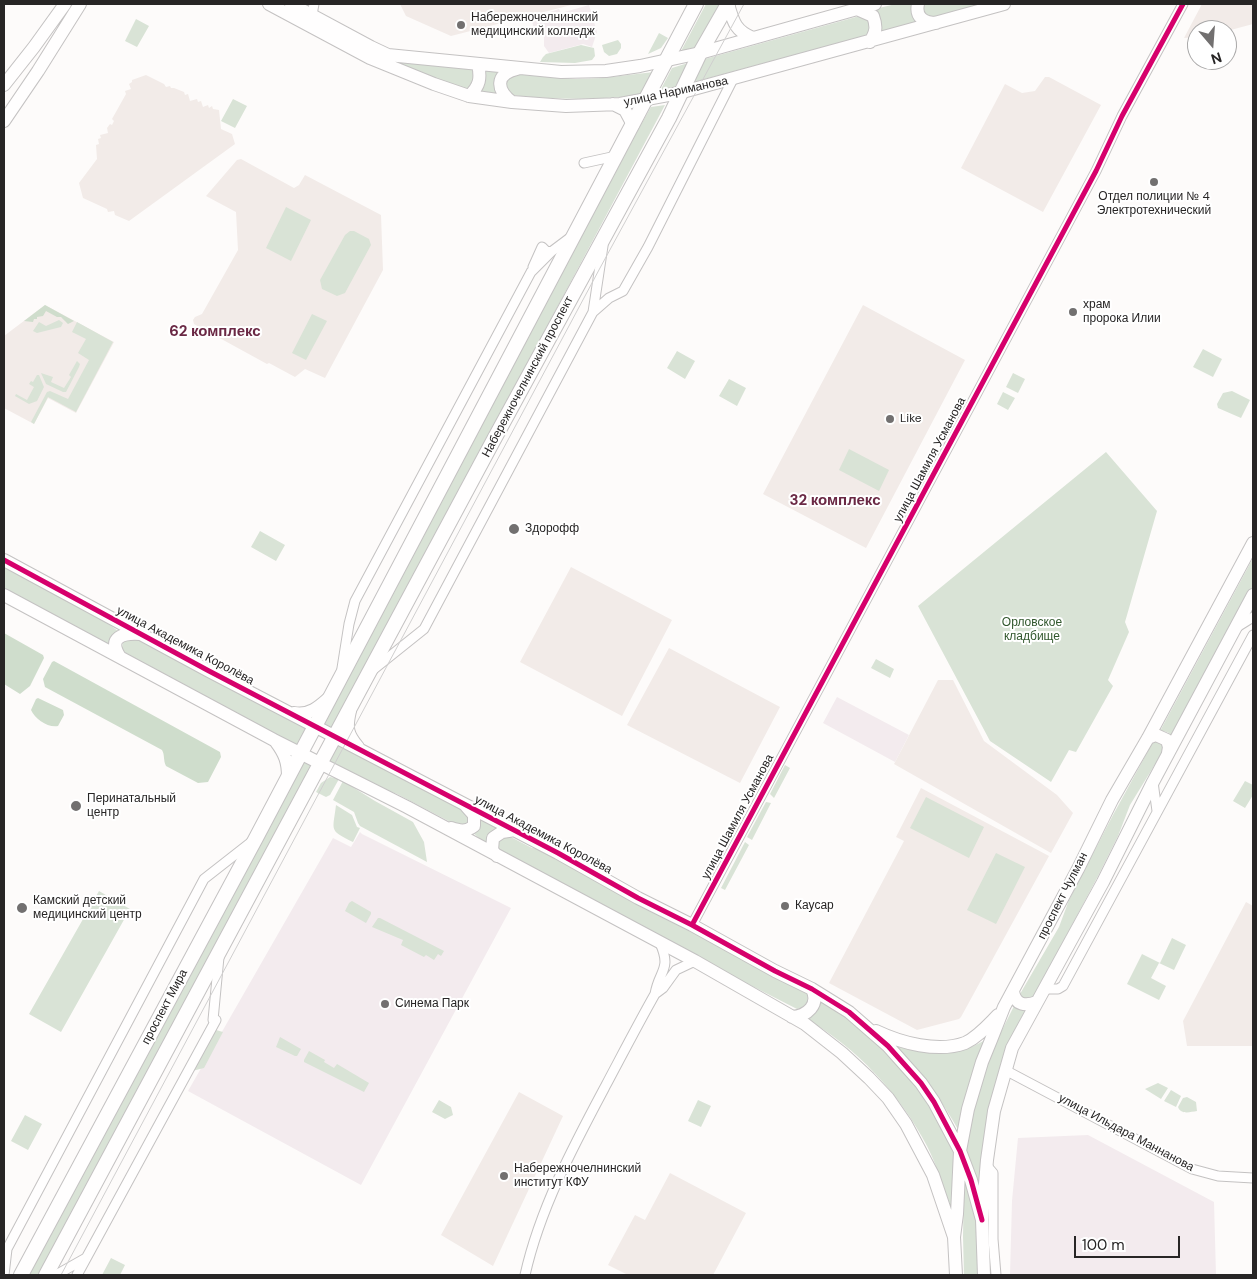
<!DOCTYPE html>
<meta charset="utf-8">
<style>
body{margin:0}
#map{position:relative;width:1257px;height:1279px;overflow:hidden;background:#fdfbfa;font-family:"DM Sans",sans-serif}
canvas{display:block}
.frame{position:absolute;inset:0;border:5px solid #272525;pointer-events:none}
.north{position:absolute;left:1187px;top:20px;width:50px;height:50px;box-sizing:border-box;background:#fff;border:1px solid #a9a8a8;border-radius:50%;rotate:162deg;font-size:14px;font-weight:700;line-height:20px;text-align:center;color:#272525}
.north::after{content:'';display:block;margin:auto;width:18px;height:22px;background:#727070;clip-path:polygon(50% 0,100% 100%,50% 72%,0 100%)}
.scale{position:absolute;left:1074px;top:1236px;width:106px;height:22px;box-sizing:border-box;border:2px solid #272525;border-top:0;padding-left:6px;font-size:15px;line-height:18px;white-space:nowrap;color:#272525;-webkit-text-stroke:4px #fff;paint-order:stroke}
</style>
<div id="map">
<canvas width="1257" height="1279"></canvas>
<div class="frame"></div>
<div class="north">N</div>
<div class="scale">100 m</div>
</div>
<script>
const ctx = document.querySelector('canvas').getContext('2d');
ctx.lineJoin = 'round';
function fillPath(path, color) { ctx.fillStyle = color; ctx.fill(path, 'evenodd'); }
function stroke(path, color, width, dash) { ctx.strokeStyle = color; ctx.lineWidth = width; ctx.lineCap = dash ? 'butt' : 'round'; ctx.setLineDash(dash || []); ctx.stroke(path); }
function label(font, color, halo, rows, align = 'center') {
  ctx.font = font + ' "DM Sans",sans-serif'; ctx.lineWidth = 4; ctx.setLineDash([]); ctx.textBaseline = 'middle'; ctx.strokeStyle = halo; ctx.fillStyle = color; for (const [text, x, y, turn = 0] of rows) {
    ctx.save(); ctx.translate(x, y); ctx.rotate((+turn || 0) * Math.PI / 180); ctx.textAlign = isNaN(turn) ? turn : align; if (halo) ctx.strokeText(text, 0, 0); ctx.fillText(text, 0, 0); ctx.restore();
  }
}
const commercial = new Path2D(`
 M 589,5 L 597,32 L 592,47 L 583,44 L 549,53 L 544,46 L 544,36 L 536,37 L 532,21 L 542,19 L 541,15 L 559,9 L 561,13 Z
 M 837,697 L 909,735 L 895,762 L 823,723 Z
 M 360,832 L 362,834 L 511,908 L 361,1185 L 188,1091 L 333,838 L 351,847 Z
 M 1088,1135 L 1214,1202 L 1216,1275 L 1010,1275 L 1012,1201 L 1018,1138 Z`);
const built = new Path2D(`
 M 400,4 L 575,4 L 451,36 L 406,16 Z
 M 1202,4 L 1253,4 L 1253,24 L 1227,31 L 1197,30 L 1197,37 L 1184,38 Z
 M 146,75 L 164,84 L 166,87 L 170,86 L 171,88 L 174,88 L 184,92 L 185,95 L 188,94 L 190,101 L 197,99 L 198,102 L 201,101 L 203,107 L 208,105 L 209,108 L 212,106 L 213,109 L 219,110 L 221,129 L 232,134 L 235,144 L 129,221 L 115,215 L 114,211 L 108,212 L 107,209 L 83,198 L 79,183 L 97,159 L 96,145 L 99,144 L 98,139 L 101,138 L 100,135 L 108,133 L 107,128 L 110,124 L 112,125 L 114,121 L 112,119 L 126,94 L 125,91 L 131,89 L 129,84 L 132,82 L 132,80 Z
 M 1045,77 L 1049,77 L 1101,105 L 1043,212 L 961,168 L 1005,84 L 1022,93 L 1035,91 Z
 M 241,159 L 294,188 L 299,185 L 305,175 L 381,215 L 383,270 L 325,378 L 305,369 L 295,377 L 269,363 L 267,364 L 194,324 L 193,320 L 195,317 L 202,314 L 238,250 L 236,212 L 206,196 L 237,160 Z
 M 45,305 L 114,342 L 76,413 L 48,398 L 34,424 L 4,408 L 4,336 Z
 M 863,305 L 965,360 L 866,548 L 763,494 Z
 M 571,567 L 672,620 L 622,716 L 520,662 Z
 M 669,648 L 780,707 L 740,783 L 627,725 Z
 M 938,680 L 953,680 L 984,741 L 1057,795 L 1073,813 L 1051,853 L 894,764 Z
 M 921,788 L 1049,856 L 961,1017 L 959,1019 L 917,1030 L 829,983 L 904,841 L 896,837 Z
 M 1246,902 L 1253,906 L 1253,1046 L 1187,1046 L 1183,1021 Z
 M 519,1092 L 563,1116 L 493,1266 L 441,1235 Z
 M 670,1173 L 746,1213 L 713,1275 L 628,1275 L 608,1265 L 635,1215 L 645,1220 Z`);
const green = new Path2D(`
 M 706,4 L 719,4 L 696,47 L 681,51 Z
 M 896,4 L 912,4 L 919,23 L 880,36 C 882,21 883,19 870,10 Z
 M 923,4 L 985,4 L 935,19 L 925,18 Z
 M 863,15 L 871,22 L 869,33 L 864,36 L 694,82 L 705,59 Z
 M 136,19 L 149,26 L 137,47 L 125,41 Z
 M 659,33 L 668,38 L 661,48 L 648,54 Z
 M 618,40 L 621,44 L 621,48 L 617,54 L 609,56 L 604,52 L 602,45 Z
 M 581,45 L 594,48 L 595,56 L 592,60 L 575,63 L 540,62 L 543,57 L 546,54 Z
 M 405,61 L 475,69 L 476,74 L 469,90 L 431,78 L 400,64 Z
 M 688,63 L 674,89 L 659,93 L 672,68 Z
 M 484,68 L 503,71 L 497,96 L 478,93 Z
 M 654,72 L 642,95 C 598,100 555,100 511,95 L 506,91 L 507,77 L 512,74 L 575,79 L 602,78 Z
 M 233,99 L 247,106 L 235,128 L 221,121 Z
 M 665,105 L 332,730 L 321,724 L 639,128 L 651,107 Z
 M 286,207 L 311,220 L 291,261 L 266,248 Z
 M 350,231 L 354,231 L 369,239 L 371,245 L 345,293 L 337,296 L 322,289 L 320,280 L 345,235 Z
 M 312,314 L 327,321 L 306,360 L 292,353 Z
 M 59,320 L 63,323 L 61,327 L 37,333 L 33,331 L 39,322 L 46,326 Z
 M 77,322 L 113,342 L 76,412 L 48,397 L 34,424 L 31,422 L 47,392 L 50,391 L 68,399 L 89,360 L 78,353 L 86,339 L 72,332 Z
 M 1203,349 L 1222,359 L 1213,377 L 1193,367 Z
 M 677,351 L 695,361 L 685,379 L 667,368 Z
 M 77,361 L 80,364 L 79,367 L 66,392 L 63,392 L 46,384 L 41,373 L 53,377 L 51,382 L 64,388 L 71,377 L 69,375 Z
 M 1013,373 L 1025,379 L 1018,393 L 1006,387 Z
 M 37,375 L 39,375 L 44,387 L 37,401 L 29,404 L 15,396 L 16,394 L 27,400 L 34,387 L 29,384 L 31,381 L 33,382 Z
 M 729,379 L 746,388 L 737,406 L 719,396 Z
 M 1232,391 L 1250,400 L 1241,418 L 1218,408 L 1217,404 L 1223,393 Z
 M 1003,392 L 1015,398 L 1008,410 L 997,404 Z
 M 849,449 L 889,470 L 879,491 L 839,470 Z
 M 1106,452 L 1157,511 L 1125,622 L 1129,632 L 1108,680 L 1113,686 L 1076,752 L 1069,750 L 1051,782 L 990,741 L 918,606 Z
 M 260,531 L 285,545 L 276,561 L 251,547 Z
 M 1253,558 L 1253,587 L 1172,738 C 1171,732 1165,731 1160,731 Z
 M 4,564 L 94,613 L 118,631 L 110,647 L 4,590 Z
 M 135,638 L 308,726 L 298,746 L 124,652 L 122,648 L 123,641 Z
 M 876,659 L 894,669 L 890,678 L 871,668 Z
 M 1158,740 L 1165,748 L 1130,805 L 1118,836 L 1097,878 L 1033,998 L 1029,1000 L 1021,998 L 1020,994 L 1059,927 L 1069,900 L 1113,815 L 1153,742 Z
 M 339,743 L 468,812 L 468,823 L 458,826 L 397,794 L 372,785 L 329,762 Z
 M 304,759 L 313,764 L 41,1275 L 29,1275 Z
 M 785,765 L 790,768 L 774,798 L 770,794 Z
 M 330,777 L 339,779 L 330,795 L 326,797 L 316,792 L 321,783 Z
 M 343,781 L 375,801 L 413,822 L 424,842 L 427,862 L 360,826 L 358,823 L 354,812 L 333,800 Z
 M 1245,781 L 1253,785 L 1253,795 L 1245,808 L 1233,801 Z
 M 926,797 L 984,827 L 969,858 L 910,828 Z
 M 766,802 L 771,803 L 752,840 L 747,837 Z
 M 336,805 L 352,815 L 357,827 L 360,828 L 353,842 C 328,830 333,831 336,805 Z
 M 481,817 L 500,827 L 488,846 L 472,832 Z
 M 507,835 L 532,848 L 541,849 L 806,991 L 809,1001 L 805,1007 L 797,1009 L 707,963 L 498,852 L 496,841 Z
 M 745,842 L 749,845 L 725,890 L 721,888 Z
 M 996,853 L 1025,867 L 996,924 L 967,910 Z
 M 99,891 L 130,909 L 61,1032 L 29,1014 Z
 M 352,901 L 371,912 L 371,914 L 366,923 L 345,911 L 349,903 Z
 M 378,918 L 380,918 L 444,951 L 441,956 L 438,954 L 434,960 L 426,955 L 424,957 L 401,945 L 403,940 L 372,927 Z
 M 1172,938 L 1186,945 L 1174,970 L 1159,963 L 1151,978 L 1166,986 L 1159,1000 L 1127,984 L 1142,954 L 1160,963 Z
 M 818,997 L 864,1026 L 924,1094 L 956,1151 L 952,1210 C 944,1188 937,1166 927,1146 C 900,1094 856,1047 805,1018 Z
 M 1015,1004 L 1019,1009 L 1026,1011 L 1012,1040 L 980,1191 L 965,1151 L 978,1089 L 994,1046 Z
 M 216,1030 L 223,1032 L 204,1068 L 192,1071 L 214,1032 Z
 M 280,1037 L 301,1049 L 297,1056 L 295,1056 L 276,1047 Z
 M 891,1040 C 927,1051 951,1061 985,1040 L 960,1133 C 941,1098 918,1069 891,1040 Z
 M 309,1051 L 325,1060 L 324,1062 L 334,1068 L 337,1064 L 369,1083 L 364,1092 L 304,1062 L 304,1060 Z
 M 1158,1083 L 1168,1088 L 1161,1099 L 1145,1089 Z
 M 1171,1090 L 1181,1096 L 1176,1107 L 1164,1101 Z
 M 1187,1097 L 1196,1102 L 1197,1111 C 1190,1112 1181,1115 1178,1107 L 1183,1098 Z
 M 439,1100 L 451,1107 L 453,1115 L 445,1119 L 432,1112 Z
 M 698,1100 L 711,1106 L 701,1127 L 688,1121 Z
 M 25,1115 L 42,1124 L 28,1150 L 11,1141 Z
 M 964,1172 L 977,1221 L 979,1275 L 964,1275 L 963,1237 Z
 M 111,1258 L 125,1265 L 120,1275 L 102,1275 Z`);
const forest = new Path2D(`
 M 45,305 L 74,321 L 68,324 L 61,317 L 57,317 L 46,311 L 43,316 L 37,317 L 37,319 L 34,319 L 33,322 L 24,321 Z
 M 4,633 L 43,655 L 44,658 L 30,686 L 20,694 L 4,684 Z
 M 54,661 L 220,752 L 221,757 L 208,782 L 198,783 L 166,766 C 163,760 165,755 162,750 L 45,687 L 43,679 L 52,662 Z
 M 38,698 L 63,710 L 64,715 L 58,726 C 48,728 35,719 31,710 L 36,699 Z`);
const street = new Path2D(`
 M 312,15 L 314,4
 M 584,163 L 616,156
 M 533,267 L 542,247 L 546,251 L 551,252
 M 593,312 L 609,298 L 623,291 L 648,247 L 733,79
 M 1237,627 L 1253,617
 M 342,668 L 349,624 L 355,601 L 531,272 L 551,252 L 571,237
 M 374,669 L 424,629 L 593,312 L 603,246
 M 1153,782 L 1157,811
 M 692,925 L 1096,171 L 1122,116 L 1183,4
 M 1045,989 L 1058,989 L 1063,986 L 1253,635
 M 655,994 L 663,988 L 676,970 L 695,961
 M 1005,1070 L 1192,1169 L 1218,1176 L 1253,1178
 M 987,1166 L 993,1173 L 993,1239 L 996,1275
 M 4,1275 L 7,1249 L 204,879 L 250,843
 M 56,1275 L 86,1258
 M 77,1275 L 216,1020 L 213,1020 L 219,957
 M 525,1275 C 540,1208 574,1145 606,1085 C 622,1055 638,1024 655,994 C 659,970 672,970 660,943`);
const secondary = new Path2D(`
 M 269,4 L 370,58 L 434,84 L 469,96 L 512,102 L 566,106 L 620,104 L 679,93 L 1004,4
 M 291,4 L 371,47 L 388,55 L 561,72 L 606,71 L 640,66 L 700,53 L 875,4
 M 728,4 C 733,21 735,31 753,38
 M 918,4 C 915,17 924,23 936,23
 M 857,9 L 873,16 C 877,27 876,32 870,42
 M 4,85 L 34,47 L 65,4
 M 469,96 C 480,86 481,78 478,64
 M 512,102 C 496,90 495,74 517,69
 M 613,104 L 625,110 L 633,125
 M 4,121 L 38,71 L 80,4
 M 4,560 L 209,671 L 558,853 L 638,898 L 692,925 L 775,971 L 812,989 L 849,1012 L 888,1046 L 921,1083 L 934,1102 L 960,1151 L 971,1180 L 982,1220
 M 4,595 L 274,740 L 407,807 L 695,961 L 805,1024 L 842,1053 L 869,1078 L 888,1098 L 906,1124 L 933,1175 L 954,1237
 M 120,657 C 107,637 123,633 140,634
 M 350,711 C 346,728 347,734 358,747
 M 294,713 C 309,716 319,707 329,698
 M 1148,738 L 1156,735 L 1167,740 L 1169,747 L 1168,753
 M 276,742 C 285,754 288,762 288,777
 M 451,828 C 460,831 466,832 474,826 L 474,815 L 466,806
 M 497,856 L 492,850 L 493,838 L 502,832 L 515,830
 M 1013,991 C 1015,1006 1026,1006 1037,1002
 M 792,1017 C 807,1016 820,1005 812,989
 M 876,1031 C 901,1043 938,1053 965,1043 C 978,1037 988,1025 998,1015
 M 956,1275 L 954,1237 L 957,1214 L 960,1151 L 968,1109 L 982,1062 L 991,1040 L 1004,1007 L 1078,869 L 1112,800 L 1148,738 L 1253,543
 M 984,1275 L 982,1220 L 987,1160 L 994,1111 L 1012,1048 L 1103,882 L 1153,782 L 1253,595`);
const primary = new Path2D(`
 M 21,1275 L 256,838 L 696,4
 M 46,1275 L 492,443 L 669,118 L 700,53 L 728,4`);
const tram = new Path2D(`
 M 61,1275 L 600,268 L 744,4`);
const cycleway = new Path2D(`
 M 4,560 L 209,671 L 558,853 L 638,898 L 692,925 L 775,971 L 812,989 L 849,1012 L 888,1046 L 921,1083 L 934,1102 L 960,1151 L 971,1180 L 982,1220
 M 692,925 L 1096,171 L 1122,116 L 1183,4`);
const markers = [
 [461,25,5,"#727070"],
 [1154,182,5,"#727070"],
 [1073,312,5,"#727070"],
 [890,419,5,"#727070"],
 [514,529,6,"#727070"],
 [76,806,6,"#727070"],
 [785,906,5,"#727070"],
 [22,908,6,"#727070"],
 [385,1004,5,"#727070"],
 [504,1176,5,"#727070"]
];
const poiNames = [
 ["Набережночелнинский",471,18],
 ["медицинский колледж",471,32],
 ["Отдел полиции № 4",1154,197,"center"],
 ["Электротехнический",1154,211,"center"],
 ["храм",1083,305],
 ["пророка Илии",1083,319],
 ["Like",900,419],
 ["Здорофф",525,529],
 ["Перинатальный",87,799],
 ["центр",87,813],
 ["Камский детский",33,901],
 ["медицинский центр",33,915],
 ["Каусар",795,906],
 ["Синема Парк",395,1004],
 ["Набережночелнинский",514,1169],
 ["институт КФУ",514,1183]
];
const streetNames = [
 ["улица Нариманова",676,92,-12],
 ["Набережночелнинский проспект",528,377,-62],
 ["улица Шамиля Усманова",930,460,-62],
 ["улица Академика Королёва",185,646,28],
 ["улица Шамиля Усманова",738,817,-62],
 ["улица Академика Королёва",543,835,28],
 ["проспект Чулман",1063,896,-63],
 ["проспект Мира",165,1007,-62],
 ["улица Ильдара Маннанова",1126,1133,28]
];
const parkNames = [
 ["Орловское",1032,623],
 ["кладбище",1032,637]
];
const quarterNames = [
 ["62 комплекс",215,332],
 ["32 комплекс",835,501]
];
fillPath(commercial, '#f3ebee');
fillPath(built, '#f2ebe8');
fillPath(green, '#d9e3d6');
fillPath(forest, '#cfddcc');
stroke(street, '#c4c2c2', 11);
stroke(secondary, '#c4c2c2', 14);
stroke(primary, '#c4c2c2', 16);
stroke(street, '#fffefe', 9);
stroke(secondary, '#fffefe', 12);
stroke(primary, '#fffefe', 14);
stroke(tram, '#d0cfcf', 1);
stroke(cycleway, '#d6006c', 5);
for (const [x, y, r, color] of markers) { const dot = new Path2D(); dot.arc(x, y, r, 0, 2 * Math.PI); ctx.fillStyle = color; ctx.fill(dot); stroke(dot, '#fff', 2); }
label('12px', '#272525', '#fff', poiNames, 'left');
label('12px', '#272525', '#fff', streetNames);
label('12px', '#31572d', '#fff', parkNames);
label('bold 15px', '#6a2844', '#fff', quarterNames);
</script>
